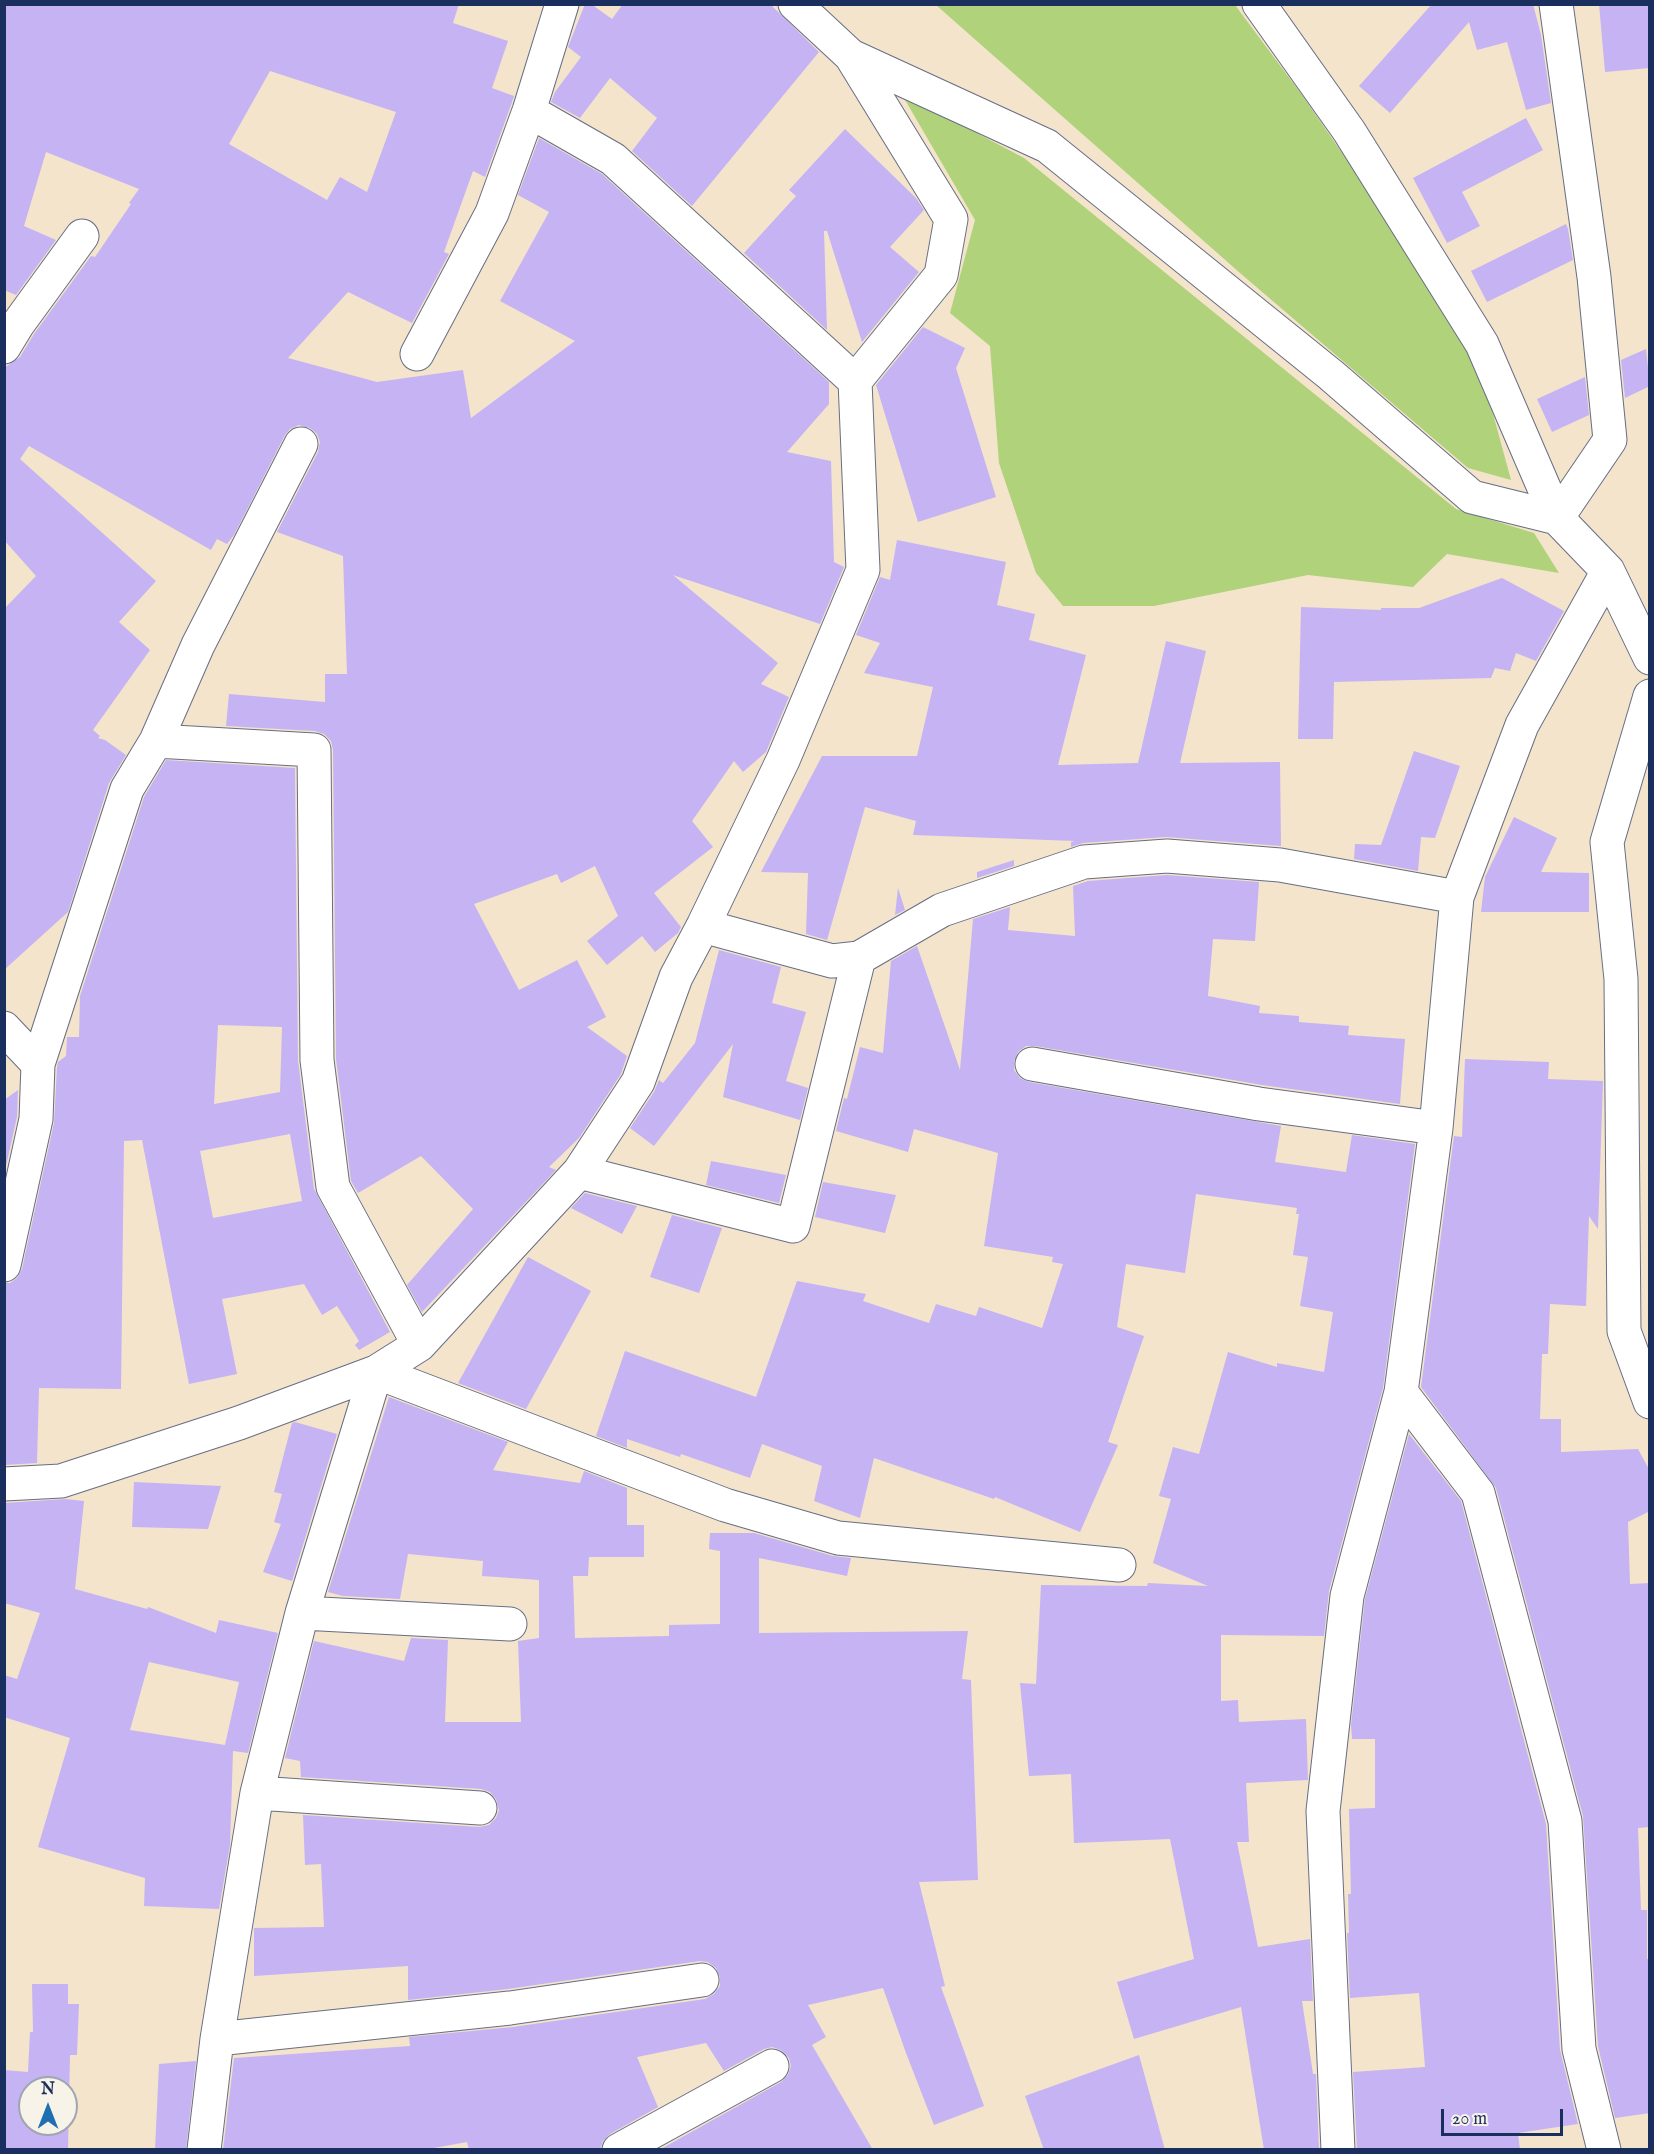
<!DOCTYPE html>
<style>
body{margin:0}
#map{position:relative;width:1654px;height:2154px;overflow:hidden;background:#f3e4cb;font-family:"IM FELL English",serif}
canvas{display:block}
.frame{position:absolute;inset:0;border:6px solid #1b2f5e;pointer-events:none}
.north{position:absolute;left:18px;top:2076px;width:60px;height:60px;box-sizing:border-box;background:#f7f3e8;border:2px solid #9fa5b1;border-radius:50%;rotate:0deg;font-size:16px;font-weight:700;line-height:24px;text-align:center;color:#1b2f5e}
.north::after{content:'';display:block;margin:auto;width:21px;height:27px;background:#1f6fb2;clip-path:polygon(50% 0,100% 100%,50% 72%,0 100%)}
.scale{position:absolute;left:1441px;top:2109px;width:122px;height:27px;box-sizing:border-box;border:3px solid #1b2f5e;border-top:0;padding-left:8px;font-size:18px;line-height:21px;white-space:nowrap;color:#1b2f5e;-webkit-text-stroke:4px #f7f3e8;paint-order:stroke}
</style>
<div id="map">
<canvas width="1654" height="2154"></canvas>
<div class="frame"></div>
<div class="north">N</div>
<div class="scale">20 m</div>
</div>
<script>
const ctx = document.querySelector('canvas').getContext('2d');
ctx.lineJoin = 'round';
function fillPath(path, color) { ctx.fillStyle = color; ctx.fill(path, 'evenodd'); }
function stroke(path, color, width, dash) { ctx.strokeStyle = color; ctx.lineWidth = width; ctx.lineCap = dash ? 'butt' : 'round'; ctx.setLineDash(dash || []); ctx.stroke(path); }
const green = new Path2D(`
 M 936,5 L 1235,5 L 1302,95 L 1474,344 L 1511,480 L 1468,468 L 1240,273 Z
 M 901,93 L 1024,158 L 1456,509 L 1534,533 L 1559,573 L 1447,554 L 1413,587 L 1308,575 L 1154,606 L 1063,606 L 1036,573 L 999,463 L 990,346 L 950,313 L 975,220 Z`);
const building = new Path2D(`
 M 4,4 L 459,4 L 453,23 L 508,41 L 492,88 L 514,96 L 511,105 L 485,177 L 473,171 L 444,252 L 449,254 L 412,323 L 348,292 L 288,358 L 377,382 L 463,370 L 471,418 L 575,341 L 500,301 L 549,212 L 518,195 L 539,138 L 602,174 L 829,382 L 829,404 L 787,452 L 831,461 L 834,562 L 844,567 L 820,624 L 673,575 L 778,663 L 761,684 L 789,697 L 766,752 L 743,772 L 734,761 L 692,821 L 713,847 L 654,893 L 681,927 L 678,933 L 655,952 L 642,936 L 607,965 L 587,941 L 618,916 L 595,866 L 561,883 L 557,874 L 474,904 L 519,990 L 577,960 L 606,1017 L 587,1027 L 627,1056 L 621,1074 L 579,1138 L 549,1167 L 556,1170 L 422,1312 L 407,1285 L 473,1209 L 421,1156 L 358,1193 L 351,1181 L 336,1059 L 333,750 L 331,741 L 324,734 L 315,731 L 226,726 L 229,694 L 325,702 L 325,674 L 347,674 L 343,556 L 277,532 L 318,452 L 320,442 L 317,434 L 310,428 L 299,425 L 290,429 L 285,435 L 234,535 L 227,544 L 217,539 L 211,550 L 29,446 L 20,459 L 156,581 L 119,622 L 150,650 L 93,730 L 100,736 L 98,738 L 105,740 L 126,755 L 109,783 L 68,912 L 4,970 L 4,609 L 36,576 L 4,540 L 4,368 L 20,357 L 34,334 L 91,256 L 95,257 L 131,204 L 129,203 L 139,189 L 46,152 L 24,226 L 56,240 L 16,295 L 4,290 ZM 270,71 L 396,112 L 367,192 L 340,177 L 327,200 L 229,144 Z
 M 585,4 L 591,4 L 612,19 L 623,4 L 770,4 L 819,52 L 692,206 L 632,151 L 657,118 L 610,78 L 580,118 L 551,102 L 555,92 L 581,57 L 568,47 Z
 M 1432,4 L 1533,4 L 1541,35 L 1551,103 L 1526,110 L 1507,42 L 1477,50 L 1469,22 L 1390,113 L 1359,86 Z
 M 1599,4 L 1650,4 L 1650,68 L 1605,72 Z
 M 1526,118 L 1543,150 L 1462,192 L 1480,226 L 1447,243 L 1413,178 Z
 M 845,129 L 916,198 L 924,210 L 890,247 L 919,272 L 862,342 L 827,231 L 824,231 L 827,330 L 744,253 L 796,196 L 789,190 Z
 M 1566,224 L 1568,229 L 1573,260 L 1487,302 L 1471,271 Z
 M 923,327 L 965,348 L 956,368 L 996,497 L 918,522 L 876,385 Z
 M 1646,349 L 1650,386 L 1625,398 L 1621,360 Z
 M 1585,377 L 1589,415 L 1552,432 L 1537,399 Z
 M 897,540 L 1006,562 L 997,605 L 1035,614 L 1029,640 L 1086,655 L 1058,765 L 1138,763 L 1166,641 L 1206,651 L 1180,763 L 1280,762 L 1281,846 L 1166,837 L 1083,843 L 1071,847 L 1071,842 L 1075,841 L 913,835 L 916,821 L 865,807 L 827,940 L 806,934 L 808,873 L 761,872 L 822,756 L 917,756 L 933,687 L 864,673 L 880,643 L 856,635 L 880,577 L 890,580 Z
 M 1502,578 L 1564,611 L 1536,661 L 1516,653 L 1510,671 L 1495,668 L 1491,678 L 1334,682 L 1333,739 L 1298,739 L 1301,607 L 1381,610 L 1381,608 L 1419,608 Z
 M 1414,751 L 1460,766 L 1435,838 L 1421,837 L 1418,871 L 1354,859 L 1355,844 L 1381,845 Z
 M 166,760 L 295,768 L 298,1060 L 314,1189 L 390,1332 L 359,1350 L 355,1345 L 359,1341 L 337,1306 L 322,1315 L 304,1284 L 222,1299 L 237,1374 L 189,1384 L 142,1140 L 124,1141 L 121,1389 L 39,1388 L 37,1463 L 4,1465 L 4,1283 L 10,1283 L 17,1278 L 22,1269 L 54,1123 L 57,1067 L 58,1062 L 66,1056 L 67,1037 L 79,1037 L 80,996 L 144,797 ZM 218,1025 L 282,1027 L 280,1092 L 214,1104 ZM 290,1134 L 302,1201 L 213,1218 L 200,1151 Z
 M 1514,817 L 1557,838 L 1541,872 L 1589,873 L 1589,912 L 1481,912 L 1485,877 Z
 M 1014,860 L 1014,866 L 977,878 L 977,872 Z
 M 1167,875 L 1259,882 L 1255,941 L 1213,939 L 1208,996 L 1260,1006 L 1259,1013 L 1299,1016 L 1299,1022 L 1349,1026 L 1348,1035 L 1405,1039 L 1400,1104 L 1262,1085 L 1035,1046 L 1026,1046 L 1018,1052 L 1014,1061 L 1014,1070 L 1020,1078 L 1029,1082 L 1281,1126 L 1275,1162 L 1346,1172 L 1352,1135 L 1415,1144 L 1383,1388 L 1329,1591 L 1324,1636 L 1221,1635 L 1221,1701 L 1238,1700 L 1239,1722 L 1306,1719 L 1308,1780 L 1246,1783 L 1249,1842 L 1237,1842 L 1258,1947 L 1310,1939 L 1313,2001 L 1302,2001 L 1313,2074 L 1316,2074 L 1319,2150 L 1264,2150 L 1241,2007 L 1134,2039 L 1117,1982 L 1194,1959 L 1170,1839 L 1074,1843 L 1071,1774 L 1029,1776 L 1020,1683 L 1036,1684 L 1041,1585 L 1147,1586 L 1148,1583 L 1208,1586 L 1153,1563 L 1171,1499 L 1159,1496 L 1173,1447 L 1199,1454 L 1228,1352 L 1277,1367 L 1277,1363 L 1324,1372 L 1333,1312 L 1300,1306 L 1308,1257 L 1293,1255 L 1299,1214 L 1296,1214 L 1297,1208 L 1196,1194 L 1185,1273 L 1126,1264 L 1117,1327 L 1144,1336 L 1108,1442 L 1118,1445 L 1080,1532 L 995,1497 L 994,1499 L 874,1458 L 860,1518 L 814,1501 L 822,1466 L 762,1444 L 750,1478 L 681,1454 L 680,1457 L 627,1439 L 627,1448 L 596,1436 L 625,1351 L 756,1397 L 797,1281 L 866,1294 L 863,1301 L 929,1323 L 936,1304 L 976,1316 L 979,1307 L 1042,1328 L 1063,1264 L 1052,1262 L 1053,1257 L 984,1246 L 998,1153 L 914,1129 L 908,1152 L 836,1131 L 844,1098 L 847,1099 L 860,1047 L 883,1053 L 891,961 L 917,946 L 960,1070 L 973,919 L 1010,907 L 1008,930 L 1075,936 L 1073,886 L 1088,881 Z
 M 898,888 L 905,910 L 895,915 Z
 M 719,950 L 781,967 L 772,1003 L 806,1012 L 786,1081 L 808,1088 L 800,1120 L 723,1097 L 733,1044 L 654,1146 L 630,1128 L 654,1092 L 659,1080 L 663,1083 L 695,1043 Z
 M 1465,1059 L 1549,1062 L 1548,1079 L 1603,1081 L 1598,1229 L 1589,1216 L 1586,1306 L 1550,1304 L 1548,1354 L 1542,1354 L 1540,1419 L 1561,1419 L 1561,1452 L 1638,1449 L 1650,1471 L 1650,1511 L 1628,1522 L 1630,1584 L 1650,1583 L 1650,1827 L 1638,1828 L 1641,1910 L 1647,1910 L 1647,1959 L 1649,1959 L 1650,2113 L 1615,2118 L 1598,2046 L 1583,1816 L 1496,1488 L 1421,1387 L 1454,1136 L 1462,1137 Z
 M 18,1090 L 17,1117 L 4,1175 L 4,1100 Z
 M 711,1161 L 786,1175 L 779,1203 L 706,1185 Z
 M 823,1182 L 896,1195 L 885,1233 L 815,1217 Z
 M 585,1193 L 637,1206 L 622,1234 L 571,1208 Z
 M 672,1215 L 722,1228 L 699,1293 L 650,1277 Z
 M 528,1257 L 591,1291 L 526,1409 L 458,1383 Z
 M 389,1397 L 508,1442 L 493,1470 L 580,1483 L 584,1471 L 627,1488 L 627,1525 L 644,1525 L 644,1557 L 589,1557 L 588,1576 L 573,1576 L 575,1638 L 669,1636 L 669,1625 L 720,1624 L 720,1551 L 709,1549 L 710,1533 L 754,1533 L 833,1556 L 851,1558 L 847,1576 L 759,1558 L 759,1633 L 968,1631 L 962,1679 L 971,1680 L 978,1880 L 919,1882 L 945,1986 L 941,1987 L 984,2106 L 934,2125 L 906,2053 L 883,1988 L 808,2005 L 826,2037 L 812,2045 L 873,2150 L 659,2150 L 781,2082 L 788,2075 L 791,2066 L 789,2058 L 781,2050 L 772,2047 L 764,2049 L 724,2071 L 706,2043 L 637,2057 L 658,2107 L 610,2134 L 603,2141 L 600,2150 L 469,2150 L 467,2142 L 423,2150 L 223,2150 L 234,2058 L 410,2046 L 409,2037 L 513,2027 L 705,1999 L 714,1994 L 720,1986 L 720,1977 L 716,1968 L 708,1962 L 700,1961 L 508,1989 L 408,2000 L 408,1966 L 254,1976 L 254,1928 L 324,1927 L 321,1864 L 305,1865 L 303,1815 L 479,1827 L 489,1825 L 496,1818 L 499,1810 L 496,1799 L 490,1792 L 481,1789 L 301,1777 L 300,1761 L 285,1758 L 314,1641 L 404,1661 L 411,1638 L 448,1640 L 445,1722 L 521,1722 L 518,1641 L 539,1638 L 539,1580 L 482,1576 L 483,1561 L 408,1554 L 400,1599 L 343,1596 L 328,1592 Z
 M 295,1422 L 337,1434 L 292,1581 L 263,1572 L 281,1524 L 274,1522 L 282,1494 L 274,1492 L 292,1423 Z
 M 1409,1434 L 1461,1501 L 1546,1824 L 1560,2050 L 1578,2124 L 1518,2133 L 1520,2150 L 1357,2150 L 1353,2072 L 1425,2067 L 1419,1993 L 1350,1998 L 1347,1933 L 1349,1933 L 1348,1894 L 1351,1894 L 1349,1809 L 1375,1808 L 1375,1739 L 1352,1739 L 1351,1725 L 1365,1599 Z
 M 134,1482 L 221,1486 L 208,1529 L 132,1527 Z
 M 65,1499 L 84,1501 L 75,1589 L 147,1609 L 148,1607 L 216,1633 L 219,1620 L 278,1633 L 248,1753 L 233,1751 L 230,1845 L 219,1909 L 144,1906 L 145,1878 L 38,1847 L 70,1738 L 4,1717 L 4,1675 L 17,1679 L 40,1613 L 4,1603 L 4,1503 ZM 149,1662 L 239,1682 L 225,1745 L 130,1730 Z
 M 32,1984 L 68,1984 L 68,2004 L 79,2004 L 77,2055 L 70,2055 L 68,2150 L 4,2150 L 4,2070 L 28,2072 L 30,2032 L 33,2032 ZM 30,2088 L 66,2088 L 66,2124 L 30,2124 Z
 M 1139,2055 L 1165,2150 L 1044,2150 L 1025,2096 Z
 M 196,2061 L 186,2150 L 155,2150 L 159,2064 Z`);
const minor = new Path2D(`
 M 795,4 L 851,56 L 1047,146 L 1331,375 L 1472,497 L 1557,518 L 1610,440 L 1594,277 L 1556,4
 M 1259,4 L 1349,131 L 1482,344 L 1557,518 L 1608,571 L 1650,658
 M 529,111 L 613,159 L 855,381
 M 4,347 L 18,324 L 82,236
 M 417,354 L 492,213 L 529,111 L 562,4
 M 1650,696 L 1607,842 L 1621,979 L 1624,1331 L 1650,1402
 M 156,741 L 314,750 L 317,1060 L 333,1187 L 419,1345
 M 703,926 L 832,961 L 859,958 L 942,910 L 1084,862 L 1167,856 L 1280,865 L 1457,897
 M 4,1028 L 38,1064
 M 1032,1064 L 1259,1104 L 1436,1128
 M 579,1172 L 793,1226 L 859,958
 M 4,1265 L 36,1119 L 38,1064 L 127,789 L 156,741 L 198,645 L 301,444
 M 376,1372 L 725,1505 L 838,1538 L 1119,1565
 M 1401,1392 L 1478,1493 L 1565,1821 L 1579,2049 L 1604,2150
 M 4,1484 L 61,1481 L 239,1423 L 376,1372 L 419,1345 L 579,1172 L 638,1082 L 676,977 L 703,926 L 783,760 L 863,570 L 855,381 L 941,275 L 951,219 L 851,56
 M 302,1613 L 510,1624
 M 257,1793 L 480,1808
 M 217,2039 L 510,2008 L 702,1980
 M 204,2150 L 217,2039 L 257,1793 L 302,1613 L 376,1372
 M 619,2150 L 772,2066
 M 1338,2150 L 1323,1811 L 1347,1596 L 1401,1392 L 1436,1128 L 1457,897 L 1522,725 L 1608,571`);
fillPath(green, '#b0d27a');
fillPath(building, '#c5b3f4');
stroke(minor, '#676e84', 35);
stroke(minor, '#fff', 33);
</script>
